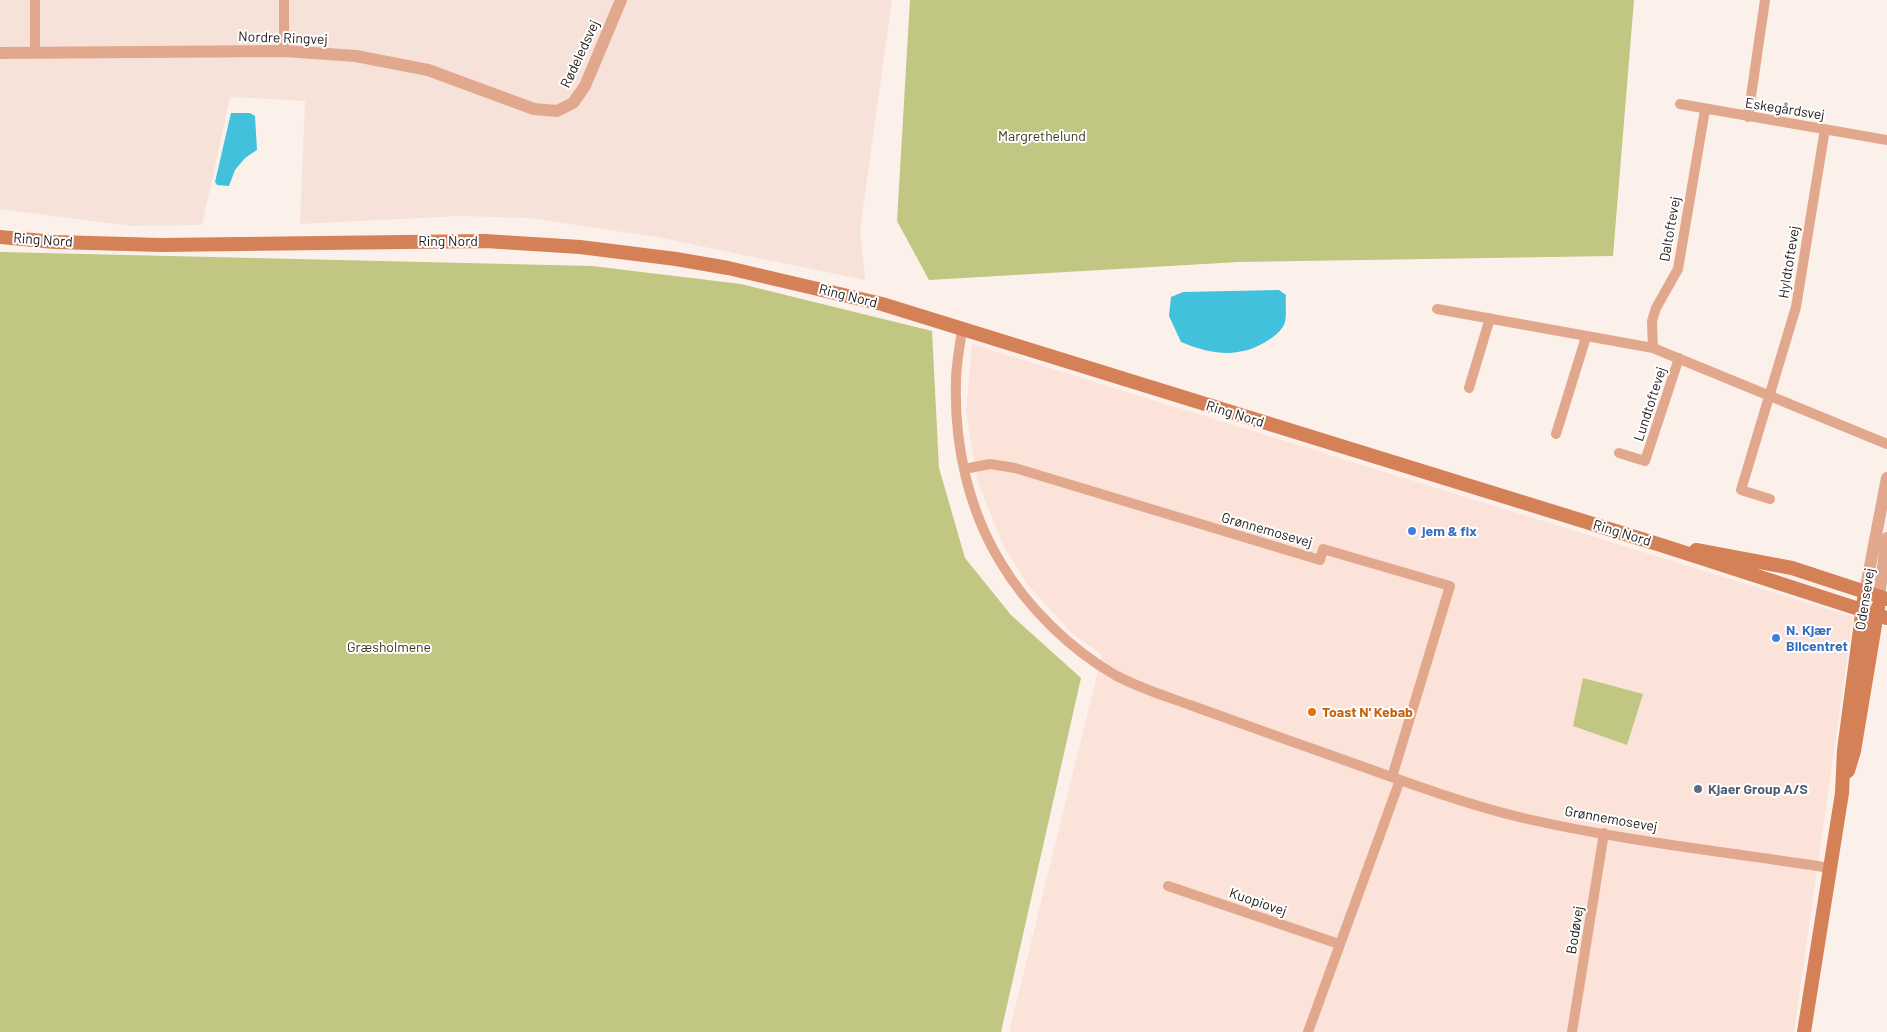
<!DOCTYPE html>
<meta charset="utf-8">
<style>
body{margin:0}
canvas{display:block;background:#fcf0ea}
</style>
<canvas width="1887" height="1032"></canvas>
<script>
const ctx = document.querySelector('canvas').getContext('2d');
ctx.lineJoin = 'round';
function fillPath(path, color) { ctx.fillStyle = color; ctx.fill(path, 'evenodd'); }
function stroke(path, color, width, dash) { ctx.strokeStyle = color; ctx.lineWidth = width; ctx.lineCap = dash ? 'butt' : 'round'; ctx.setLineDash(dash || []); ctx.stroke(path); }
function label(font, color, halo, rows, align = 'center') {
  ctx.font = font + ' Barlow,sans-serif'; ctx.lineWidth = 4; ctx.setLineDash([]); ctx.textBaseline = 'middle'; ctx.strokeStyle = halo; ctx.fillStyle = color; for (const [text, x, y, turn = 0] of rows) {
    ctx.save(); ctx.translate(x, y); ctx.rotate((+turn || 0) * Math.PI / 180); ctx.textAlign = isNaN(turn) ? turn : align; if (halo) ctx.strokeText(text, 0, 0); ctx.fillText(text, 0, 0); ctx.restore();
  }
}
const commercial = new Path2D(`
 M 972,344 L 1853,617 L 1794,1032 L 1009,1032 L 1102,655 L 1071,632 L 1027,584 L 1003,545 L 978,483 L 966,413 Z`);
const built = new Path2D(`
 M 0,0 L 892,0 L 860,230 L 865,280 L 656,237 L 530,218 L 459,216 L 300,224 L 305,101 L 230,97 L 202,225 L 131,226 L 0,209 Z`);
const green = new Path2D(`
 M 910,0 L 1634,0 L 1613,256 L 1238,262 L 929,280 L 897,221 Z
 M 0,252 L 592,266 L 741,284 L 932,331 L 939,468 L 965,558 L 1011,615 L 1081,678 L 1001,1032 L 0,1032 Z
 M 1583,678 L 1643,694 L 1627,745 L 1573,726 Z`);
const water = new Path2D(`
 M 231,113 L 250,113 L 255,116 L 257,150 L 245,158 L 235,170 L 229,186 L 217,185 L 215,182 Z
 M 1279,290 L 1286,295 C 1285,303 1287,314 1285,322 C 1284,328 1275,336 1270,339 C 1241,359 1212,355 1181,342 L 1169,316 L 1171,297 L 1183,292 Z`);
const minor = new Path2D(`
 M 284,51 L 284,0
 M 35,53 L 35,0
 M 1680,104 L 1887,140
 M 1748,117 L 1765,0
 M 1437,309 L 1653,348 L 1887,444
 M 962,329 C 960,347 956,364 956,381 C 954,444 968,509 1001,563 C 1028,608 1070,649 1115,675 C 1139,688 1165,696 1190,705 C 1224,717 1259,730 1293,742 C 1369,768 1445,799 1523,818 C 1623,841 1728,852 1830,868
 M 1653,348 L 1652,321 L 1656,308 L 1678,269 L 1705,110
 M 1469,388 L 1490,318
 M 1556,434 L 1586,337
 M 1619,453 L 1645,461 L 1679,358
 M 964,469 L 990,464 L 1015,468 L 1320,560 L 1323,549 L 1450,586 L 1392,777
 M 1770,499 L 1741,490 L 1796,307 L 1825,129
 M 1168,886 L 1339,944
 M 1308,1032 L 1400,780
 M 1572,1032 L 1604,833`);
const tertiary = new Path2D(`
 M 0,53 L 284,51 L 356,56 L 428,70 L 534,109 L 557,111 L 573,103 L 585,86 L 621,0
 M 1865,592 L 1887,478
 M 1879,596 L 1887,538`);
const secondary = new Path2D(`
 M 0,237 L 55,242 L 161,245 L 485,241 L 580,247 L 676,259 L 728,268 L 882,304 L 1664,546 L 1887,618
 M 1696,550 L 1792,568 L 1887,599
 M 1848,771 L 1854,751 L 1878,607
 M 1804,1032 L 1842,793 L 1844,750 L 1865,592`);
const markers = [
 [1412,531,5,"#3f7fe0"],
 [1776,638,5,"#3f7fe0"],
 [1312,712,5,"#e8710a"],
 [1698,789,5,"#5c6f8a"]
];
const streetNames = [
 ["Nordre Ringvej",283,38,2],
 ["Rødeledsvej",580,54,-65],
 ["Eskegårdsvej",1785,109,9],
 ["Daltoftevej",1670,229,-80],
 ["Ring Nord",43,240,4],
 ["Ring Nord",448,241],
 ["Hyldtoftevej",1789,262,-81],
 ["Ring Nord",848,296,14],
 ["Lundtoftevej",1650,404,-72],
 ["Ring Nord",1235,414,17],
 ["Grønnemosevej",1267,530,16],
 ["Ring Nord",1622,533,17],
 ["Odensevej",1865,599,-81],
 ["Grønnemosevej",1611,819,10],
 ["Kuopiovej",1258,902,19],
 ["Bodøvej",1575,930,-81]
];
const parkNames = [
 ["Margrethelund",1042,136],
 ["Græsholmene",389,647]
];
const shopNames = [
 ["jem & fix",1422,531],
 ["N. Kjær",1786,630],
 ["Bilcentret",1786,646]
];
const foodNames = [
 ["Toast N' Kebab",1322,712]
];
const serviceNames = [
 ["Kjaer Group A/S",1708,789]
];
fillPath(commercial, '#fbe3d9');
fillPath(built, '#f7e2d9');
fillPath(green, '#c1c783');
fillPath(water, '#41c1db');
stroke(minor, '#e2a88d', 10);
stroke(tertiary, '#e2a88d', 12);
stroke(secondary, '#d58158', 14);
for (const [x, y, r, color] of markers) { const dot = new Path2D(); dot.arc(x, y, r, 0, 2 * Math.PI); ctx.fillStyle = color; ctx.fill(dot); stroke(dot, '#fff', 2); }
label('14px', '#1f1a18', '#fff', streetNames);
label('14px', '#373a14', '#fff', parkNames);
label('bold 14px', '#366cbe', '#fff', shopNames, 'left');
label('bold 14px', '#c56008', '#fff', foodNames, 'left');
label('bold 14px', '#4e5e75', '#fff', serviceNames, 'left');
</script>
